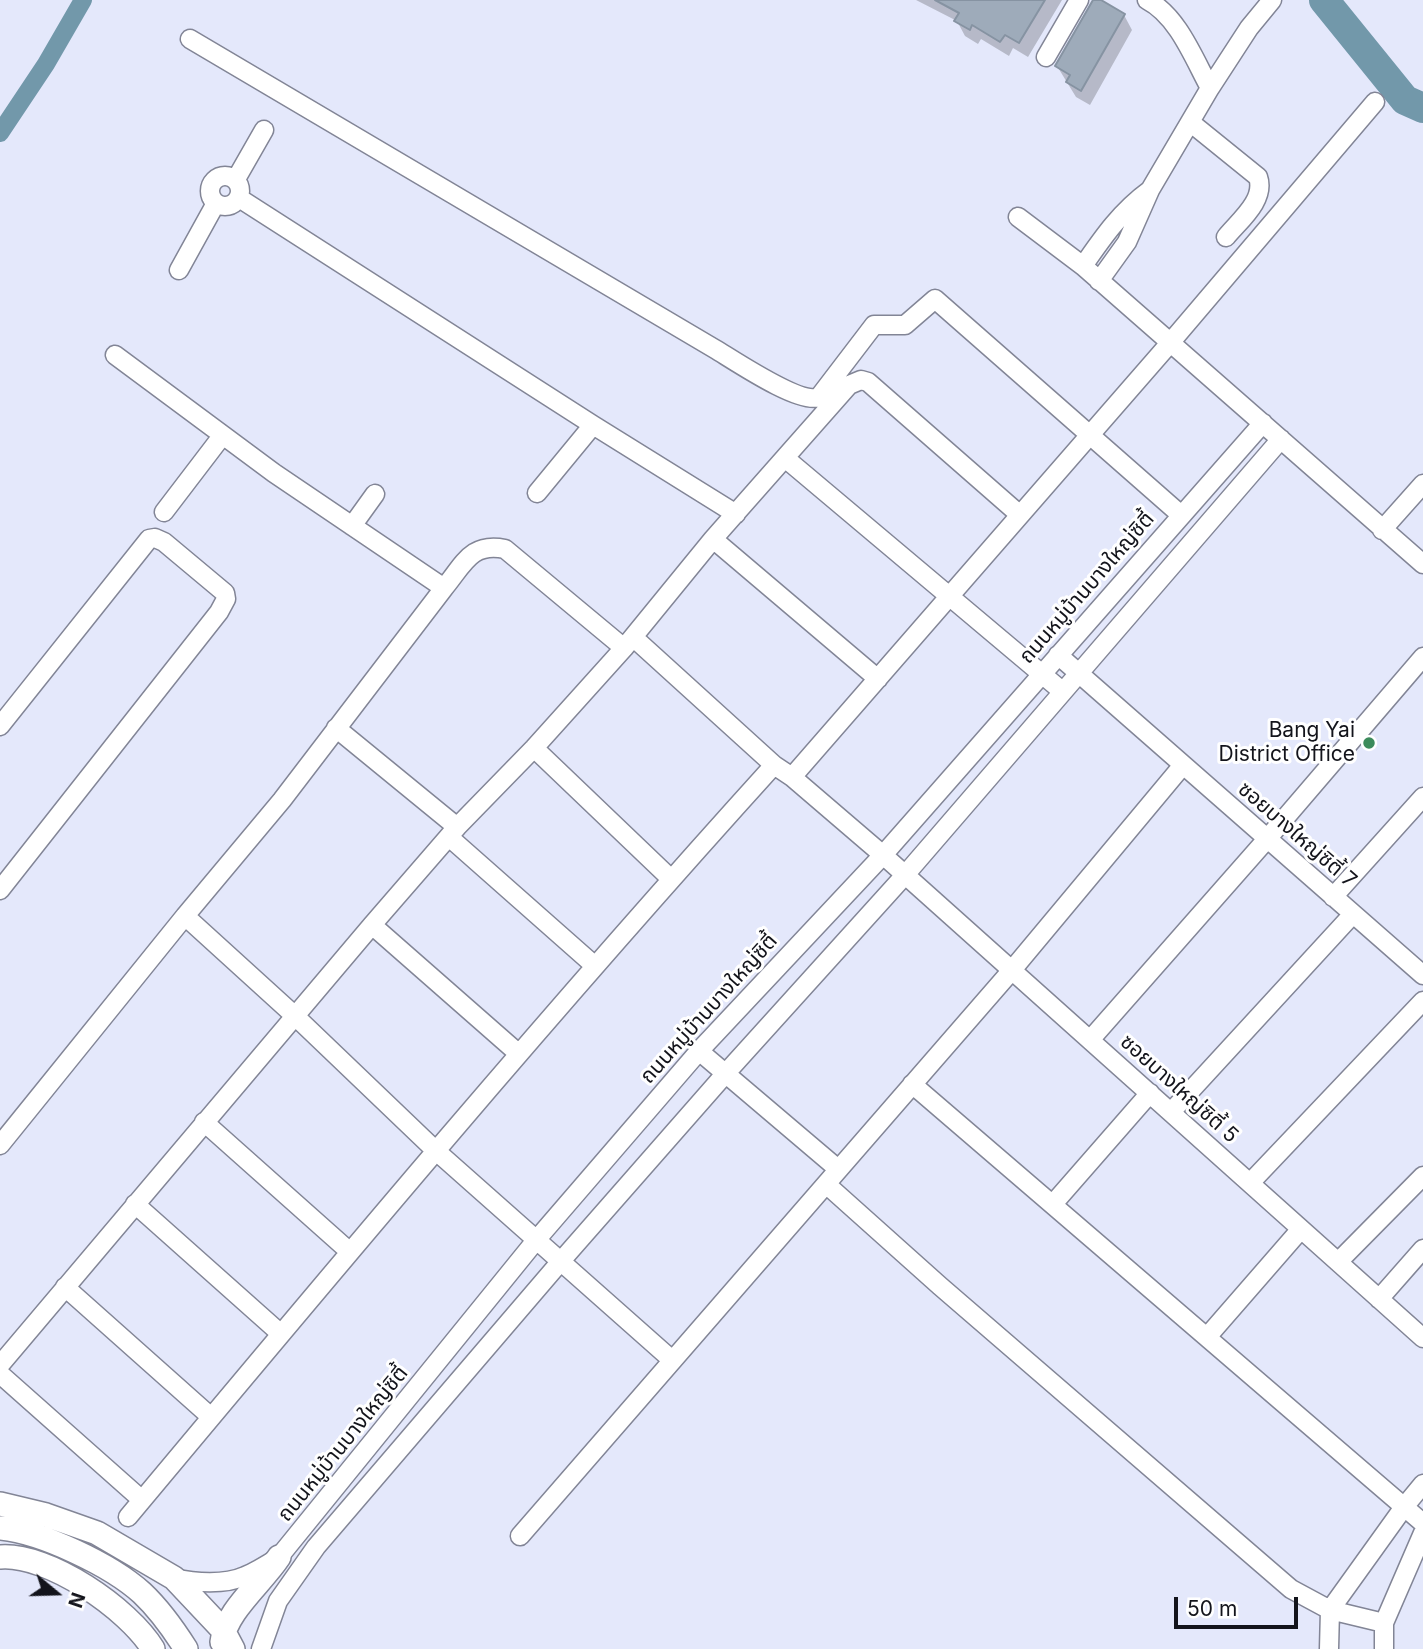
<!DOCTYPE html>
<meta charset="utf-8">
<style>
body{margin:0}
#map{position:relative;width:1423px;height:1649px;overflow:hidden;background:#e4e8fb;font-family:Inter,sans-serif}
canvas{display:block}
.north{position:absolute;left:21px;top:1558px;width:70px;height:70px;-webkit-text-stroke:5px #fff;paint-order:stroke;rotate:109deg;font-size:19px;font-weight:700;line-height:28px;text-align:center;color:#13141b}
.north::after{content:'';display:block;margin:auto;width:24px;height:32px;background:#13141b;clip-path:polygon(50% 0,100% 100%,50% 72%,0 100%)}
.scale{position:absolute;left:1174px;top:1597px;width:124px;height:32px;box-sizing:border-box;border:4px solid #13141b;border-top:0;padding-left:9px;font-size:21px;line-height:24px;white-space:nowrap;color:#13141b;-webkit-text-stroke:5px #fff;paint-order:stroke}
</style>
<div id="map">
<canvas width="1423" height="1649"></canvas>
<div class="north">N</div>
<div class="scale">50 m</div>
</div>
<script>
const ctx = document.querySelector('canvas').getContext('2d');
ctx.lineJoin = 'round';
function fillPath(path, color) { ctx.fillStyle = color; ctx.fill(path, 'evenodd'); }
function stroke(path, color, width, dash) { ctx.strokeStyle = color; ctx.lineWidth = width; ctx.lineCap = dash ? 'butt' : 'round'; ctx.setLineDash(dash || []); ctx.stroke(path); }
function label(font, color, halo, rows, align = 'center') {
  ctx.font = font + ' Inter,"Noto Sans Thai",sans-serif'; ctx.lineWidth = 6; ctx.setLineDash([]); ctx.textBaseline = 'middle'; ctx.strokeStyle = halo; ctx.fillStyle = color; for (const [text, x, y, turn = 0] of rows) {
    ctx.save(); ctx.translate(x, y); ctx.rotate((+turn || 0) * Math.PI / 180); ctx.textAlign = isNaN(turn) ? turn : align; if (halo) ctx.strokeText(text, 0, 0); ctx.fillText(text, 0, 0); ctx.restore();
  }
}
const shadow = new Path2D(`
 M 916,0 L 1062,0 L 1028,57 L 1013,48 L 1009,56 L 981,39 L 978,44 L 965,36 L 957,21 Z
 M 1095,0 L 1124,15 L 1132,30 L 1090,105 L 1076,97 L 1057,66 Z`);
const canal = new Path2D(`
 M 0,133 L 46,64 L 83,0`);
const river = new Path2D(`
 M 1324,0 L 1405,100 L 1423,108`);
const building = new Path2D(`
 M 935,0 L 1045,0 L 1019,43 L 1005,35 L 1000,42 L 972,25 L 970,30 L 954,21 L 959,13 Z
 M 1093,0 L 1101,0 L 1125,14 L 1081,91 L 1066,82 L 1070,75 L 1055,66 Z`);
const minor = new Path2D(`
 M 1147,0 C 1178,16 1194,59 1210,88
 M 190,39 L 715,349 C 735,361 800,405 819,397 L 874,325 L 905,325 L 935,299 L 1181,515
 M 1046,57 L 1079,0
 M 1190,122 L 1258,177 C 1266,200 1239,221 1226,237
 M210 191a15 15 0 1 1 30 0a15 15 0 1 1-30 0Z
 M 236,179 L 264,130
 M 239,198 L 593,425 L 736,514
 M 1018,217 L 1083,266 L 1423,564
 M 1083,266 C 1103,237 1121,211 1150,190
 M 179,270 L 216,203
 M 1099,281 L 1127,242 L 1150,190 L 1210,88 L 1249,28 L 1272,0
 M 115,355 L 274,473 L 444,588
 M 785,458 L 1062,691
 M 537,493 L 593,425
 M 164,512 L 222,436
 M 352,526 L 375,494
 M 1382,530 L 1423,484
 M 713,539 L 878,679
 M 633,637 L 774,765 L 792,777 L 883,855 L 1423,1338
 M 1058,655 L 1423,975
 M 0,726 L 149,539 L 155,538 L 164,542 L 225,593 L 226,599 L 219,612 L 0,890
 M 336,728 L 457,827
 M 534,748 L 671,879
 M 792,777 L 1170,343 L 1375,102
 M 449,837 L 595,966
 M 1333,897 L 1423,797
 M 185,916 L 282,800 L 444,588 C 464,564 471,542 505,549 L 624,648
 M 372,925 L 519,1054
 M 1090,1040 L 1267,839 L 1423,657
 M 699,1051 L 838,1169
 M 912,1084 L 1423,1523
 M 1171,1112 L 1353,914
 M 204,1122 L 350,1252
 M 0,1145 L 185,916 L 295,1016 L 435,1150 L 672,1360
 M 1250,1183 L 1423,1001
 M 826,1184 L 940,1286 L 1291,1589 L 1330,1610 L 1384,1623
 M 135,1204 L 281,1334
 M 1053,1204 L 1150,1093
 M 1338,1262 L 1423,1176
 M 65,1287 L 211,1417
 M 1379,1299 L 1423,1249
 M 1207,1337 L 1301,1229
 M 0,1365 L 372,925 L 457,827 L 534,748 L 624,648 L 713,539 L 849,385 L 861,380 L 868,382 L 1020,515
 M 0,1374 L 142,1500
 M 128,1517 C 340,1263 552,1010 774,765
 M 520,1536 L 1012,970 L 1183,765
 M 174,1578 C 195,1583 225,1585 245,1576 C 257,1571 268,1564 279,1557 L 537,1239 L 699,1051 L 883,855 L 1263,423
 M 261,1649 L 278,1601 L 316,1547 L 561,1261 L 726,1073 L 905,875 L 1281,439
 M 1329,1649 L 1330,1610 L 1404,1507 L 1423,1484
 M 1384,1649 L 1384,1623 L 1423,1533`);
const major = new Path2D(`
 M 0,1504 L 46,1515 L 97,1533 L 174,1578 L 223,1630 L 233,1649
 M 0,1528 C 42,1532 111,1565 142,1593 C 159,1609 174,1630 186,1649
 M 0,1557 C 48,1553 129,1609 153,1649
 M 222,1642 C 225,1612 262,1583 279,1557`);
const markers = [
 [1369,743,7,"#3b8b5b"]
];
const streetNames = [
 ["ถนนหมู่บ้านบางใหญ่ซิตี้",1087,588,-49],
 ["ซอยบางใหญ่ซิตี้ 7",1297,835,41],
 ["ถนนหมู่บ้านบางใหญ่ซิตี้",709,1009,-48],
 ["ซอยบางใหญ่ซิตี้ 5",1179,1089,42],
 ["ถนนหมู่บ้านบางใหญ่ซิตี้",343,1444,-51]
];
const poiNames = [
 ["Bang Yai",1355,731],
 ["District Office",1355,755]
];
fillPath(shadow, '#0003');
stroke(canal, '#7298aa', 18);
stroke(river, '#7298aa', 30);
fillPath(building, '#9eabba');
stroke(building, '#8693a2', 2);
stroke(minor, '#828596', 21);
stroke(major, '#828596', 26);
stroke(minor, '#fff', 18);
stroke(major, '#fff', 23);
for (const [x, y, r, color] of markers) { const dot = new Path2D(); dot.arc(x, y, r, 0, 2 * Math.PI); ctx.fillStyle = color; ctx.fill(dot); stroke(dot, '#fff', 2.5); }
label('21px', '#13141b', '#fff', streetNames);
label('21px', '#13141b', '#fff', poiNames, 'right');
</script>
